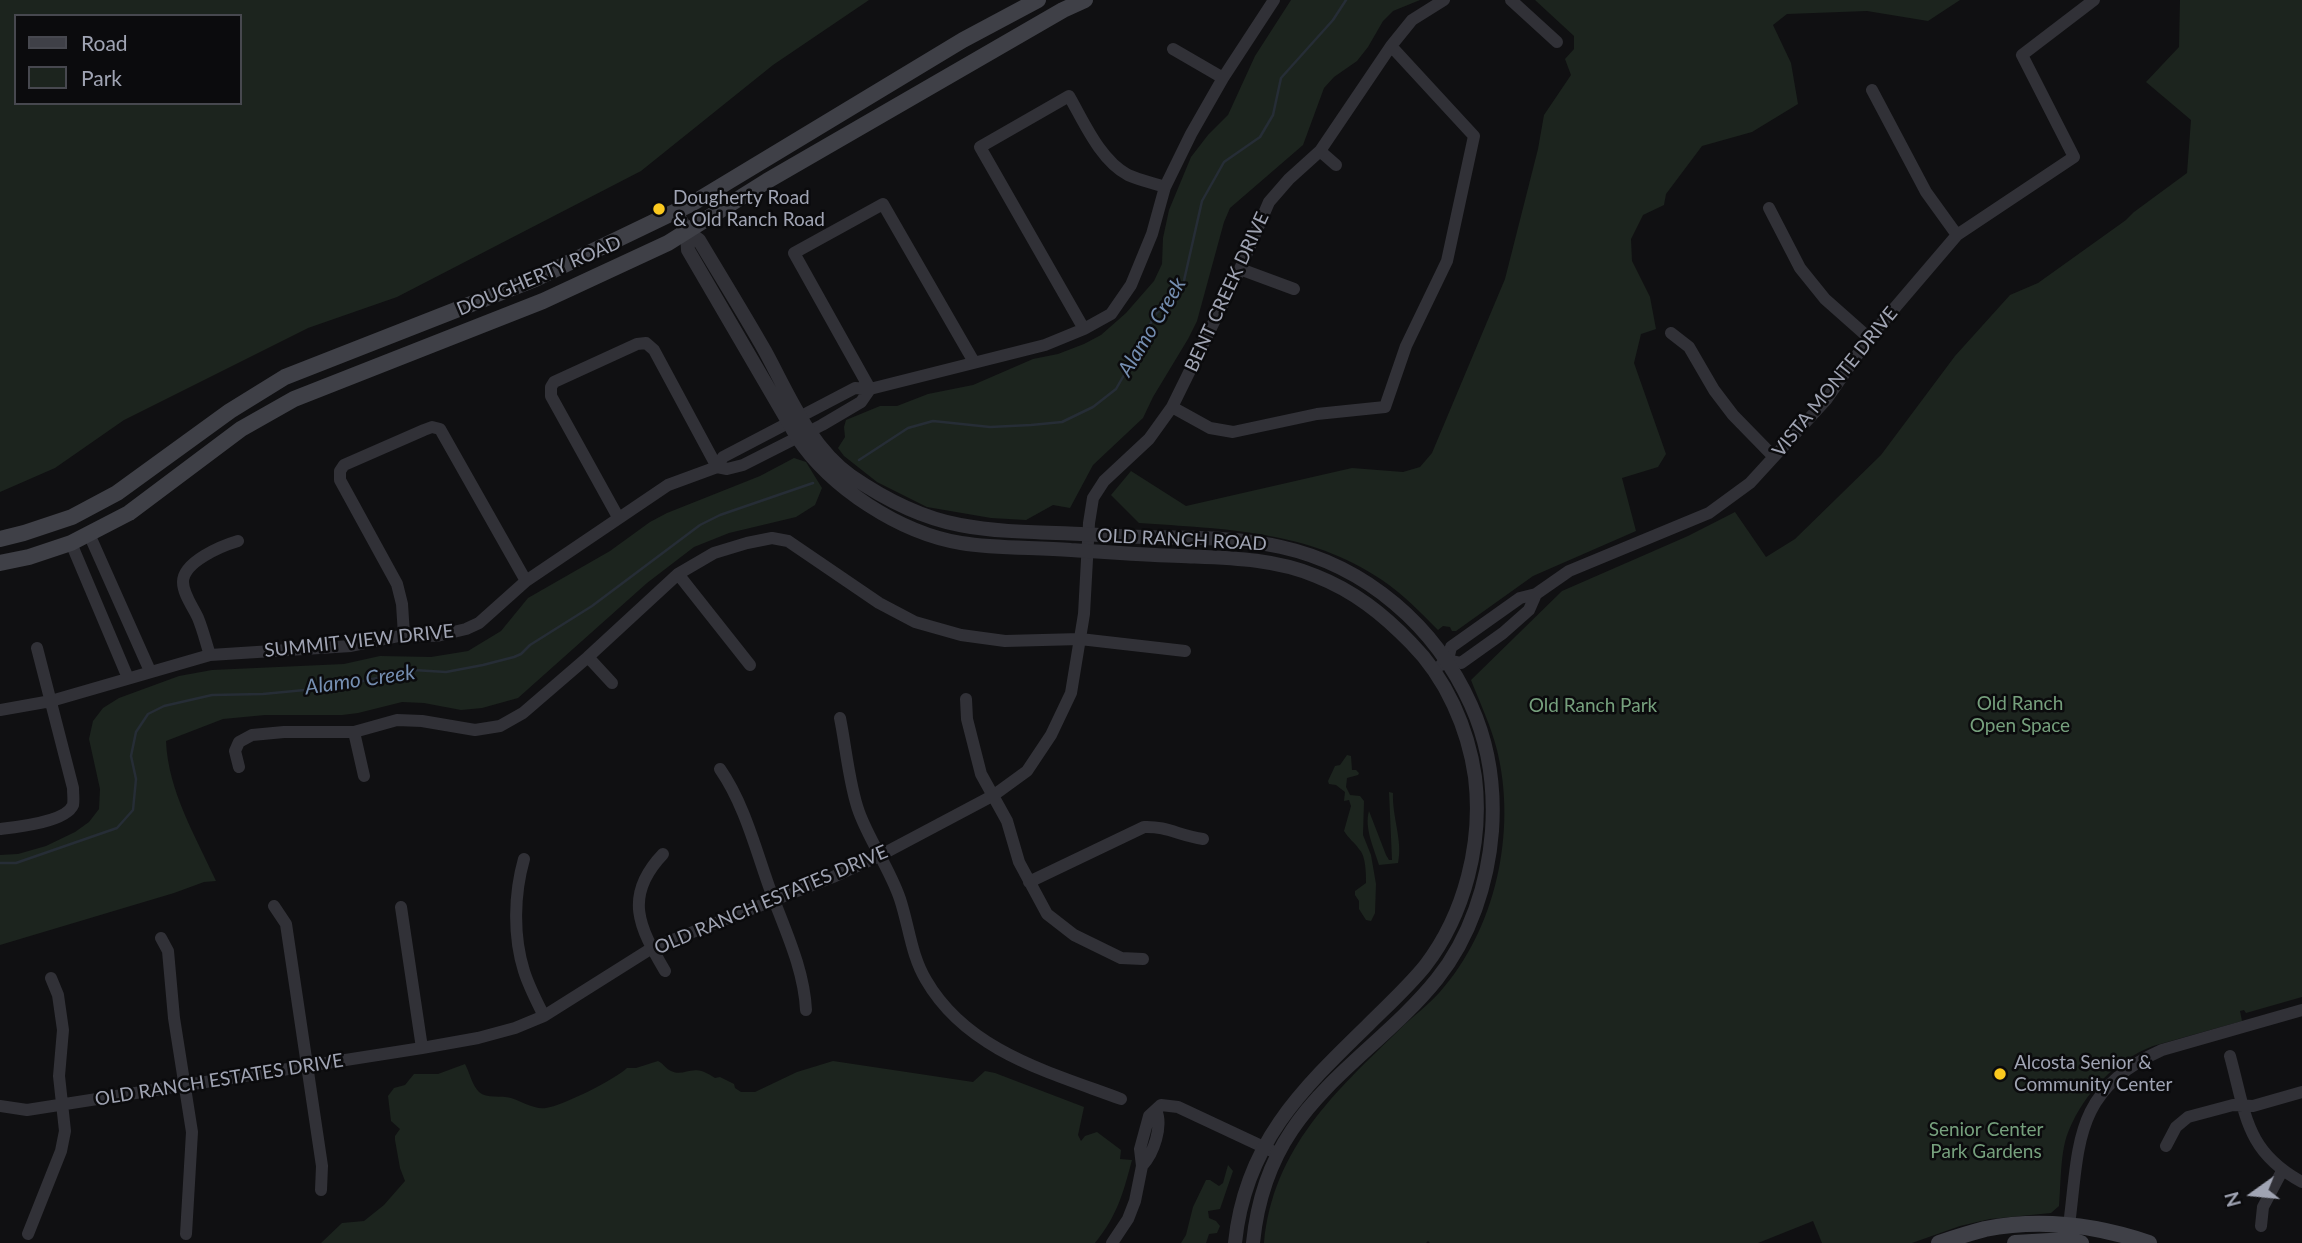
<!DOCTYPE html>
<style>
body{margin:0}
#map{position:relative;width:2302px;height:1243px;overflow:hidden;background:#101012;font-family:Lato,sans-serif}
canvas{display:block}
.legend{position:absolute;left:14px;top:14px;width:228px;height:91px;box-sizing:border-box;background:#0b0b0d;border:2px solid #47484f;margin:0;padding:9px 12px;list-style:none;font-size:21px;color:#a0a4b3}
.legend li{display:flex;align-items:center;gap:14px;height:35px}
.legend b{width:35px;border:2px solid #47484f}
.north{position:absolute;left:2218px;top:1159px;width:70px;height:70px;-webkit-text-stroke:5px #0b0b0d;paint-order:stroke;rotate:255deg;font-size:19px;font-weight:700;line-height:28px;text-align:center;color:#a0a4b3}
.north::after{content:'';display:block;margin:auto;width:24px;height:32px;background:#a0a4b3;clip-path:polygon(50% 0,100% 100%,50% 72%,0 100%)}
</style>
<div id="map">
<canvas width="2302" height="1243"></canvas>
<ul class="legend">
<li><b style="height:9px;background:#3f4047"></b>Road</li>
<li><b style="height:19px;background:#1c241e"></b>Park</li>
</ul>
<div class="north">N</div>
</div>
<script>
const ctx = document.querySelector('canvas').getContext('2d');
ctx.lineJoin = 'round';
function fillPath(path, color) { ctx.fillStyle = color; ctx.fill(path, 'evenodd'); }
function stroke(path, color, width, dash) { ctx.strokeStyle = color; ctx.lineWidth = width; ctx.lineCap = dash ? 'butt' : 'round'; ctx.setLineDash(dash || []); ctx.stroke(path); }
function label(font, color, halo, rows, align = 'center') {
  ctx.font = font + ' Lato,sans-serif'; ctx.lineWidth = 5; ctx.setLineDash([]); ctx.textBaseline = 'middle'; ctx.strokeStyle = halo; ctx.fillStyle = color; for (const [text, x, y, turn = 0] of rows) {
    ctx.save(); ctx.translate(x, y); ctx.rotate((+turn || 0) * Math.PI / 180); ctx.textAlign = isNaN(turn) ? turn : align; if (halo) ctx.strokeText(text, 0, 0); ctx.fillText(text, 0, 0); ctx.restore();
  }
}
const green = new Path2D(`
 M 0,0 L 869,0 L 773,65 L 641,171 L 397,297 L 308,328 L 124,420 L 55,468 L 0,492 ZM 16,16 L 240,16 L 240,103 L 16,103 Z
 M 1291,0 L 1420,0 L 1393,11 L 1383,21 L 1368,47 L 1357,61 L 1334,77 L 1324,88 L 1303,145 L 1230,208 L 1224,222 L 1197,321 L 1188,339 L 1153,397 L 1143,418 L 1093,465 L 1070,508 L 1053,505 L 1026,520 L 991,518 L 927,507 L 877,482 L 844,456 L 838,448 L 845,437 L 844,427 L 846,420 L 880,406 L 897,406 L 928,394 L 973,385 L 1033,359 L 1058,354 L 1084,344 L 1101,335 L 1126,313 L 1154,281 L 1162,264 L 1163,238 L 1169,210 L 1191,157 L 1208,135 L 1228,115 L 1255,56 Z
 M 1535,0 L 1960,0 L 1928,21 L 1867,11 L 1787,14 L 1773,25 L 1791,63 L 1798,104 L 1752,132 L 1702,146 L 1666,194 L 1664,205 L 1643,215 L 1631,239 L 1632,261 L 1650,297 L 1656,329 L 1641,334 L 1634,363 L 1666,454 L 1658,467 L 1622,478 L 1636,531 L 1533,576 L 1456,631 L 1452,631 L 1450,627 L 1443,626 L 1438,630 C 1420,612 1403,594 1382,580 C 1309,530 1223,529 1139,523 L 1111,495 L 1131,471 L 1186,506 L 1352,468 L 1403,472 L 1420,467 L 1432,453 L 1505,279 L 1538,149 L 1544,115 L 1571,75 L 1565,59 L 1574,49 L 1574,36 Z
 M 2180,0 L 2302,0 L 2302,997 L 2246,1013 L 2244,1010 L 2240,1011 L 2242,1021 L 2153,1046 C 2115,1061 2085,1092 2069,1130 C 2060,1150 2061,1184 2059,1206 L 2051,1213 L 1990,1219 L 1960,1226 L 1912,1243 L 1822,1243 L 1813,1221 L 1758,1243 L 1430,1243 L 1428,1241 L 1426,1243 L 1264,1243 C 1273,1148 1335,1092 1400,1029 C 1412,1017 1427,1006 1439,993 C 1496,930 1517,831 1497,750 C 1491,726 1480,703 1471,680 L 1562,591 L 1688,536 L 1735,512 L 1766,557 L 1795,539 L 1881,455 L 1955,356 L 2010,295 L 2038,283 L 2126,220 L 2134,212 L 2187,173 L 2191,120 L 2146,82 L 2179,47 Z
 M 794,458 L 806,462 L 822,488 L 815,505 L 796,517 L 729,533 L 694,547 L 647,583 L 518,698 L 482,708 L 461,710 L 424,703 L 402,702 L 358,713 L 342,715 L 265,715 L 223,719 L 166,741 C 168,791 196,837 216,881 L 204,882 L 174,893 L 0,945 L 0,855 L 18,854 L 46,846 L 75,832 L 89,822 L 99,809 L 100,789 L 89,739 L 93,721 L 103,708 L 119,698 L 179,676 L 212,670 L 344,664 L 380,656 L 431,657 L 468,651 L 501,631 L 528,598 L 610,551 L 650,522 L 667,513 L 760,476 Z
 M 1347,755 L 1351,756 L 1352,770 L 1356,770 L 1359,773 L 1358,775 L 1347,778 L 1346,787 L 1350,795 L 1360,796 L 1364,801 L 1363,835 L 1371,855 L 1376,884 L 1375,913 L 1371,921 L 1366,920 L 1359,909 L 1359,901 L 1355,895 L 1355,891 L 1366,883 C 1366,873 1366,856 1359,849 C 1354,842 1349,839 1344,831 L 1351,806 L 1349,800 L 1344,801 L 1345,792 L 1336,785 L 1329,784 L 1328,781 L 1335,766 L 1340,765 Z
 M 1389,792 L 1393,793 C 1392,817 1403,841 1398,863 L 1379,865 C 1374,848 1364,828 1369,811 L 1386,855 L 1389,860 L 1392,860 Z
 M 658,1061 C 664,1064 666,1069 671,1071 C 686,1078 691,1061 715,1078 L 720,1077 L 734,1084 L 735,1088 L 741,1092 L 755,1092 L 797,1072 L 833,1061 L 973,1082 L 985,1071 L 995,1073 L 1084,1107 L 1078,1135 L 1081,1141 L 1085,1136 L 1097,1132 L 1121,1150 L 1120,1159 L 1132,1160 C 1123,1194 1117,1216 1095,1243 L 321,1243 L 342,1223 L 364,1221 L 384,1205 L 405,1181 L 400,1168 L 395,1140 L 395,1136 L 400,1129 L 391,1121 L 388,1096 L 394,1088 L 405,1085 L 414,1074 L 438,1074 L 465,1064 C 469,1071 472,1085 479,1092 C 487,1099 501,1095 511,1098 C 521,1101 535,1110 546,1108 C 562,1106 616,1079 627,1068 L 636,1068 Z
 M 1228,1165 L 1233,1171 L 1220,1209 L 1208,1211 L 1209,1218 L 1216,1221 L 1220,1226 L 1217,1233 L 1209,1234 L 1206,1243 L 1181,1243 L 1186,1235 L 1193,1207 L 1206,1180 L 1210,1180 L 1219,1186 L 1223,1183 Z`);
const stream = new Path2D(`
 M 859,460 L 908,428 L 933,421 L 990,427 L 1031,425 L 1062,422 L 1093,407 L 1116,389 L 1139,349 L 1154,316 L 1178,292 L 1183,285 L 1202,201 L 1224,162 L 1260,137 L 1273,115 L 1281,78 L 1333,20 L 1346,0
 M 0,863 L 16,863 L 117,828 L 133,810 L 136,779 L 131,756 L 136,732 L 148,714 L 164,706 L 212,695 L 263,694 L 336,687 L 413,670 L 446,672 L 483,665 L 514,657 L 521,654 L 530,645 L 592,606 L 700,525 L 720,515 L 813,483`);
const minor = new Path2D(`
 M 1511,0 L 1557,42
 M 1173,49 L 1223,78
 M 1872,90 L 1926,192 L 1957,235
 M 1320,151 L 1336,165
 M 1769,208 L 1800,268 L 1825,299 L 1869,338
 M 1240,269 L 1294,289
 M 1084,329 L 980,147 L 1069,96 C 1084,122 1100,160 1128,175 C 1139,180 1153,183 1165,187
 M 1671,333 L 1689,347 L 1714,390 L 1733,415 L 1774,457
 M 870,389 L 794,253 L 883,204 L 974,362
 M 1172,407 L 1210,428 L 1233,432 L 1317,414 L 1385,407 L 1406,346 L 1447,261 L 1474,136 L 1391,46
 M 717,467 L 723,457 L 855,388 L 870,389 L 1045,345 L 1084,329 L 1111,314 L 1131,285 L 1152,234 L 1165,187 L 1191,134 L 1223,78 L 1274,0
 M 618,517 L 551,396 L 551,387 L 554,382 L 637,344 L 646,343 L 654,350 L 717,467
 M 89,534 L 150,671
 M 71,543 L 128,678
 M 678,574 L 750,665
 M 404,635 L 402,604 L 397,584 L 340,480 L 340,471 L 344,465 L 424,430 L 432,427 L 440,429 L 526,581
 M 210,655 C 206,643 203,630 198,618 C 193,607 183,594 183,582 C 183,562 221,546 238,541
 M 588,657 L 612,683
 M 1448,660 L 1461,663 L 1503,633 L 1529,610 L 1536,594
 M 1441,665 L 1448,660 L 1451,647 L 1520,598 L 1536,594 L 1569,571 L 1709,513 L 1750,483 L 1826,400 L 1869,338 L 1957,235 L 2074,157 L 2022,55 L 2094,0
 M 966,699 L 967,719 L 981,774 L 1007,821 L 1019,862 L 1047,914 L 1074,935 L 1121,958 L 1143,959
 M 0,710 L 51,701 L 210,655 L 351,646 L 404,635 L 437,636 L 466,629 L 479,623 L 526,581 L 668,485 L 717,467 L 727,469 L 743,465 L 822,425 L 861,402 L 870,389
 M 840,718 C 846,747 849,785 859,812 C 870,842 890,869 900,899 C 909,926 911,955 926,980 C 967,1051 1049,1072 1121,1099
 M 354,732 L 364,776
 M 239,767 L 235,751 L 239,742 L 252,735 L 284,732 L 354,732 L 397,720 L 422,721 L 475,730 L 500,726 L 523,713 L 588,657 L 678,574 L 714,553 L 747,543 L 772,538 L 788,541 L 879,603 L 915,622 L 961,635 L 1005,641 L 1080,639 L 1185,651
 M 720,769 C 745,805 756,851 771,892 C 785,930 804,969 806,1010
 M 0,829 C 17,827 66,822 73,805 C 74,800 73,794 73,788 L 37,648
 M 663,854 C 623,896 639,927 665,971
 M 524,859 C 514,894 513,936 524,971 C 529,987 537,1002 544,1016
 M 1029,882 L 1144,827 C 1167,826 1180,836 1203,839
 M 274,906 L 286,924 L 322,1166 L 321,1190
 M 401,907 L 422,1048
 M 161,938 L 168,951 L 174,1018 L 192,1132 L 186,1234
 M 2230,1056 C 2246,1114 2245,1151 2302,1182
 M 0,1106 L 27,1110 L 422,1048 L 478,1038 L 515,1028 L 544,1016 L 652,948 L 833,877 L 879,856 L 994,795 L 1027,771 L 1051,735 L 1071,693 L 1084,614 L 1089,523 L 1093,498 L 1104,481 L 1149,439 L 1172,407 L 1240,269 L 1269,202 L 1289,179 L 1320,151 L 1391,46 L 1412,20 L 1444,0
 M 2166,1146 L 2176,1127 L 2188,1117 L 2233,1105 L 2253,1106 L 2302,1092
 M 1142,1166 C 1154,1153 1163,1126 1156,1110
 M 2261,1226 L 2263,1207 L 2282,1171
 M 2068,1233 C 2080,1148 2070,1091 2162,1050 L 2302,1010
 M 28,1234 L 61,1151 L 65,1131 L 59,1076 L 63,1030 L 58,995 L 51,978
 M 1112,1243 L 1128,1219 L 1135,1201 L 1142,1166 L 1140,1149 L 1149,1116 L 1161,1105 L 1178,1107 L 1272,1151`);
const tertiary = new Path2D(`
 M 676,212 L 687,231 L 699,240 C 721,277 744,314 765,351 C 789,395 809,446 851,476 C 883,498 922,518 960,525 C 992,531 1024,532 1056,533 C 1086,534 1115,536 1145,537 C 1190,538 1237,537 1281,547 C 1367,566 1436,627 1471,705 C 1489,745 1495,788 1492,831 C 1488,883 1470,938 1437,979 C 1394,1033 1329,1074 1292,1130 C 1269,1164 1257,1203 1253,1243
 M 687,231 L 688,250 L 797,437 C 831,488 900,533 961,543 C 998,549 1034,547 1071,550 C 1108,552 1144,555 1181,556 C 1227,558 1273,558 1316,576 C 1354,591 1383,614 1411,643 C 1446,678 1468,728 1475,777 C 1483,842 1465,914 1425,966 C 1408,987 1387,1006 1368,1025 C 1301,1090 1245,1144 1235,1243`);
const secondary = new Path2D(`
 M 0,539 L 24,533 L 72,517 L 117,493 L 230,411 L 285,377 L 535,279 L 693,203 L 963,40 L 1038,0
 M 0,563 L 29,557 L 71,543 L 129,513 L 241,429 L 294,399 L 543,301 L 668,243 L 767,181 L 973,62 L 1063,10 L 1085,0
 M 1939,1243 C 1954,1238 1970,1233 1985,1229 C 2041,1218 2096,1225 2149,1243
 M 2015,1243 L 2067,1240 L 2081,1243`);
const markers = [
 [659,209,7,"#fbc91f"],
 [2000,1074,7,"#fbc91f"]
];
const poiNames = [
 ["Dougherty Road",673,198],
 ["& Old Ranch Road",673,220],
 ["Alcosta Senior &",2014,1063],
 ["Community Center",2014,1085]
];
const streetNames = [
 ["DOUGHERTY ROAD",539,276,-23],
 ["BENT CREEK DRIVE",1227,292,-65],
 ["VISTA MONTE DRIVE",1835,382,-51],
 ["OLD RANCH ROAD",1182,540,3],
 ["SUMMIT VIEW DRIVE",359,641,-6],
 ["OLD RANCH ESTATES DRIVE",771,900,-23],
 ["OLD RANCH ESTATES DRIVE",219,1080,-9]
];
const parkNames = [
 ["Old Ranch",2020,704],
 ["Open Space",2020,726],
 ["Old Ranch Park",1593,706],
 ["Senior Center",1986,1130],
 ["Park Gardens",1986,1152]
];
const waterNames = [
 ["Alamo Creek",1152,327,-59],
 ["Alamo Creek",360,680,-8]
];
fillPath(green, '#1c241e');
stroke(stream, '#262d36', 2.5);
stroke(minor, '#313137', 12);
stroke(tertiary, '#313137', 14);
stroke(secondary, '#3f4047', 16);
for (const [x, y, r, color] of markers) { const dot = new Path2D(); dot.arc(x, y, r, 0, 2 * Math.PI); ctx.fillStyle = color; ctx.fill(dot); stroke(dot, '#0b0b0d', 2.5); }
label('19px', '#a0a4b3', '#0b0b0d', poiNames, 'left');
label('19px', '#a0a4b3', '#0b0b0d', streetNames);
label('19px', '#76a07d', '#0b0b0d', parkNames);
label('italic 21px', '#758eb1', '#0b0b0d', waterNames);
</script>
